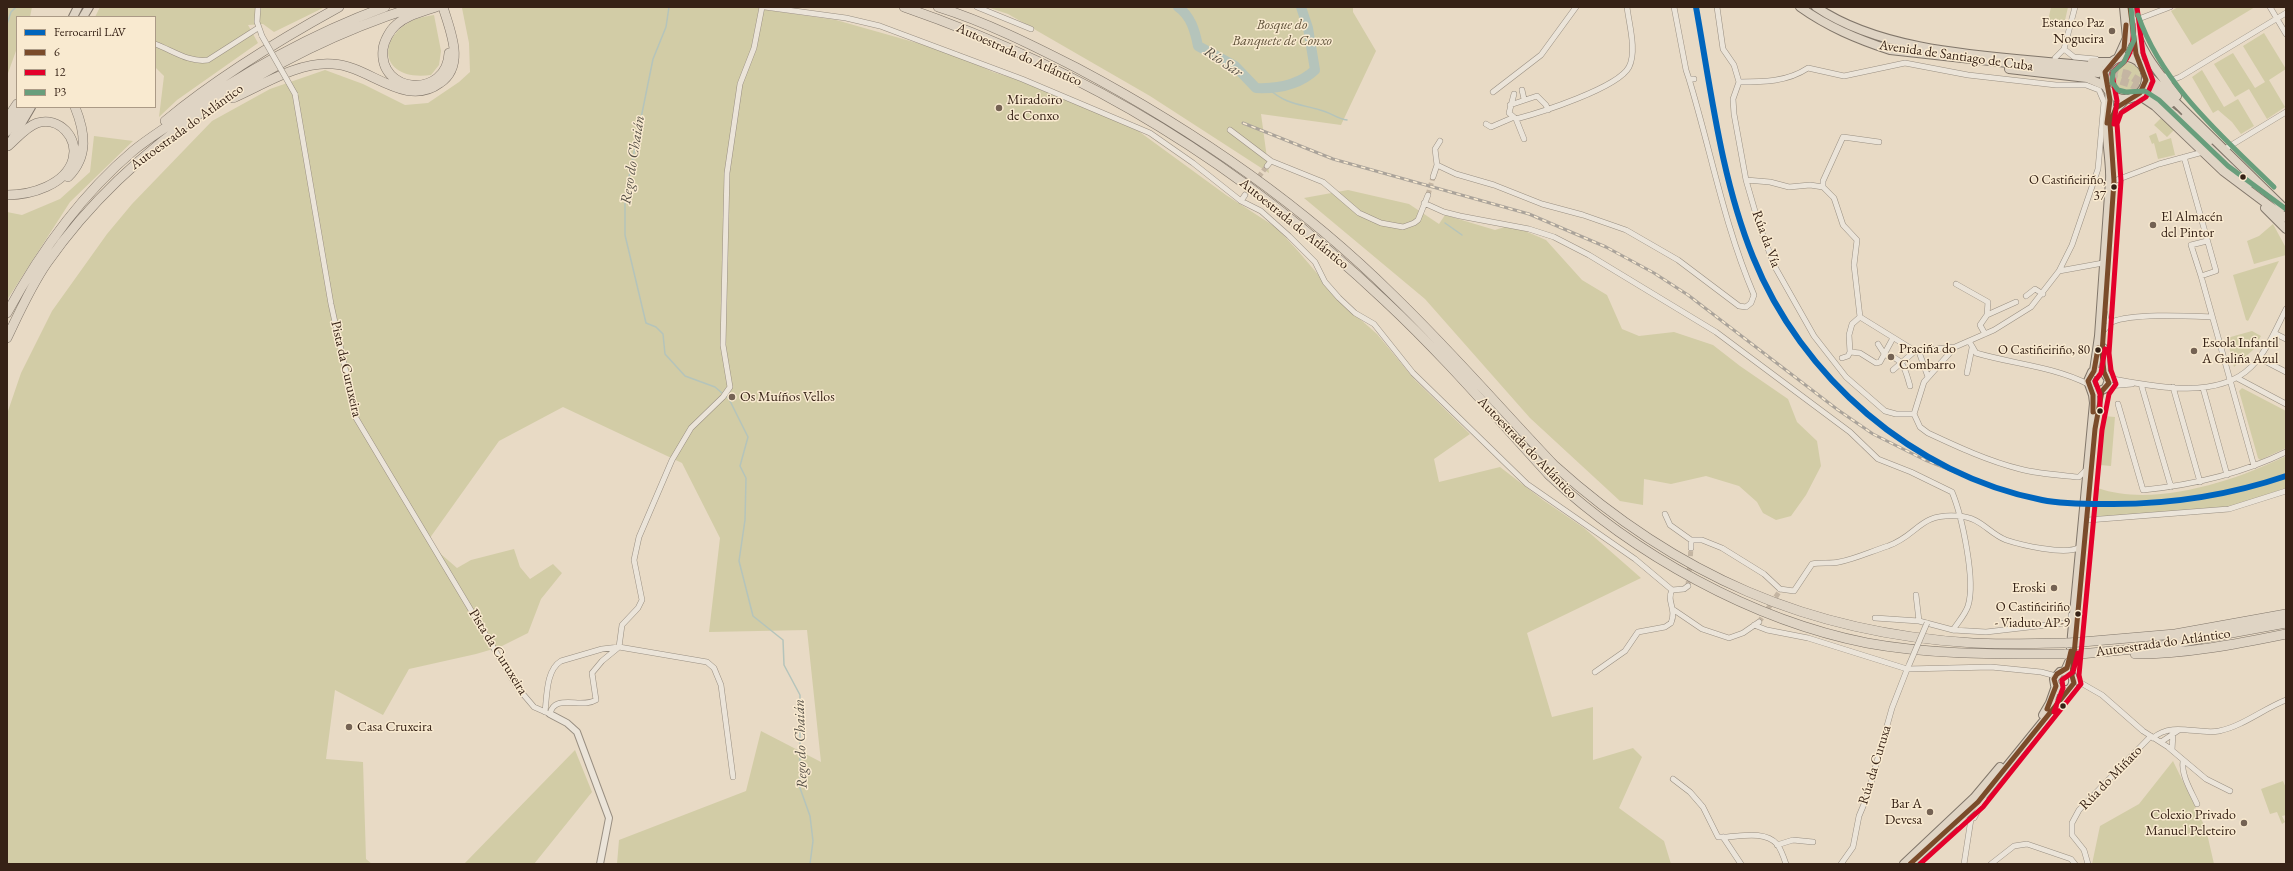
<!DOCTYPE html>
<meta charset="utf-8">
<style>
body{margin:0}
#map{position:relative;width:2293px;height:871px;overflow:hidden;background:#e8dac5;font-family:"EB Garamond",serif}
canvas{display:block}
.frame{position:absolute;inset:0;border:8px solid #362216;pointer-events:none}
.legend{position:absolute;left:16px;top:16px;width:140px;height:92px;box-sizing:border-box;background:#f9ead0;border:1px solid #ab9a86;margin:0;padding:5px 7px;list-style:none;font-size:12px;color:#362216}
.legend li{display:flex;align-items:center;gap:8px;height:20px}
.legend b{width:20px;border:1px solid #ab9a86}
</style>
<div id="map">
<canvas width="2293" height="871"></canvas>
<div class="frame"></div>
<ul class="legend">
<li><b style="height:5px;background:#0065bd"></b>Ferrocarril LAV</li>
<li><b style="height:5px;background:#7a4b2a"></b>6</li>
<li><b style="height:5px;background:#e4002b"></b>12</li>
<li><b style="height:5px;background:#689e7c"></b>P3</li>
</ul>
</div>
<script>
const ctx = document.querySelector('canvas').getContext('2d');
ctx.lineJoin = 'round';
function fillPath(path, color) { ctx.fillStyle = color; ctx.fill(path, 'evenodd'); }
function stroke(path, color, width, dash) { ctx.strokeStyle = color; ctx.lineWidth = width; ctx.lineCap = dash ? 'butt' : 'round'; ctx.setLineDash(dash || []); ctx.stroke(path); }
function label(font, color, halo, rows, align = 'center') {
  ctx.font = font + ' "EB Garamond",serif'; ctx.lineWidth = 3; ctx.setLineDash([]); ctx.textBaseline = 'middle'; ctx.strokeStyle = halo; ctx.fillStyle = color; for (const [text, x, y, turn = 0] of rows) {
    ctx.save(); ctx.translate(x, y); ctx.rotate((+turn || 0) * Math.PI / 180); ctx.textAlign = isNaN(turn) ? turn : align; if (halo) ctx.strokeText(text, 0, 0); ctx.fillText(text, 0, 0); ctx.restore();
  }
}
const green = new Path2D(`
 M 7,7 L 32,7 L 30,17 L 17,17 L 17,48 L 7,76 Z
 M 100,7 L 325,7 L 274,32 L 263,24 L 248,25 L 258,43 L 177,100 L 159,117 L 164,76 L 155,67 L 155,17 L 95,17 Z
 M 465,7 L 762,7 L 767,10 L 836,20 L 949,52 L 993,72 L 1028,83 L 1137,130 L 1226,195 L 1277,228 L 1298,251 L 1344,305 L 1377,334 L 1415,380 L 1470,434 L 1434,459 L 1439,482 L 1500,467 L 1543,500 L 1584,528 L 1641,578 L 1527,633 L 1552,717 L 1593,707 L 1593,760 L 1633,748 L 1642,757 L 1619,808 L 1664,841 L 1671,864 L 617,864 L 619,840 L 746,791 L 761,731 L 821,762 L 807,630 L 709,632 L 720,538 L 682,463 L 563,407 L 499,441 L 427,542 L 457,568 L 471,560 L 514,549 L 520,567 L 530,579 L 553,564 L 562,573 L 541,599 L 528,633 L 500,647 L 476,654 L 409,669 L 383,715 L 335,690 L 326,759 L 363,762 L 366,859 L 372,864 L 7,864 L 7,414 L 21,373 L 52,311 L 107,234 L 132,204 L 212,121 L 270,89 L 325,70 L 363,84 L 405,105 L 428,103 L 459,82 L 470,72 L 469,43 L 462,8 Z
 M 987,7 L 1353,7 L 1353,12 L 1376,51 L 1341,125 L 1261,114 L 1269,173 L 1150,96 L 1008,14 Z
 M 2051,7 L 2068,7 L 2064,25 L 2048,21 Z
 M 2178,7 L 2255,7 L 2192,45 L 2171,11 Z
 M 434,15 L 441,51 L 439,65 L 431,75 C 379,82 375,36 416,19 C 421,17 428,16 434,15 Z
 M 2264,33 L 2286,69 L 2269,80 L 2285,107 L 2267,119 L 2249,89 L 2235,97 L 2214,64 L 2233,53 L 2255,88 L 2265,82 L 2243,46 Z
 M2110 79a16 16 0 1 1 32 0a16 16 0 1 1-32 0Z
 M 2202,70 L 2224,107 L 2238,99 L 2254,126 L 2241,134 L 2232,122 L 2218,110 L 2213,113 L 2192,77 Z
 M 2161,118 L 2174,130 L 2167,137 L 2154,125 Z
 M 2156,133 L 2159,142 L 2171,138 L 2175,155 L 2158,159 L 2154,143 L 2152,144 L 2149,136 Z
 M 94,136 L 133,141 L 70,202 L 7,300 L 7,212 L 22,215 L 60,199 L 90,172 Z
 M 1348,190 L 1409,204 L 1439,224 L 1445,215 L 1495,230 L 1511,225 L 1546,240 L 1582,280 L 1607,295 L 1622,329 L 1639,336 L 1674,332 L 1713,345 L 1740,366 L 1788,399 L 1797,422 L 1817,441 L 1821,466 L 1806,495 L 1791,516 L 1776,520 L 1763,513 L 1757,502 L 1739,486 L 1706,476 L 1671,484 L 1644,479 L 1643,505 L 1620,501 L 1530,418 L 1425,299 L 1304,198 Z
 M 2273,224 L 2286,248 L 2286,255 L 2254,264 L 2247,241 L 2259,236 Z
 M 2279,261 L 2248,321 L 2246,320 L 2233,275 Z
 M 2252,331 L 2261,336 L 2253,350 L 2234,367 L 2227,338 Z
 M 2242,388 L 2286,411 L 2286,448 L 2260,460 L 2258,458 L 2239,391 Z
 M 2104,416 L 2115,417 L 2111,466 L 2100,465 Z
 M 2286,456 L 2286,488 L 2230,507 L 2095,517 L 2098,488 C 2153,508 2235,481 2286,456 Z
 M 575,750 L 592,792 L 534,864 L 464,864 Z
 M 2173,761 L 2206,829 L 2214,864 L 2092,864 L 2100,826 L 2139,804 Z
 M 2283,781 L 2286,788 L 2286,815 L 2282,816 L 2285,822 L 2282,824 L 2277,812 L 2270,814 L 2261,789 Z`);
const stream = new Path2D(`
 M 669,7 L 666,27 L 653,59 L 625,197 L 625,235 L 646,323 L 656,327 L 663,334 L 665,354 L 685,376 L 715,387 L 729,399 L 748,437 L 740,466 L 746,478 L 745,520 L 739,561 L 753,616 L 783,640 L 784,665 L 800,695 L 800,788 L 810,816 L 813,841 L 810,864
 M 7,24 L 11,12 L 16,7
 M 1269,89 C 1285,104 1300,104 1320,110 C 1330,112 1337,119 1347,120
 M 1445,223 L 1462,235`);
const river = new Path2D(`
 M 1178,7 C 1191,16 1195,31 1198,46 L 1235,66 L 1256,88 C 1278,89 1299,85 1315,70 L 1308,28 L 1301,7`);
const minorTunnel = new Path2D(`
 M 1245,195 L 1267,166
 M 1428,195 L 1433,177
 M 1688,586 L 1691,548
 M 1759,622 L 1779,592`);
const trunkTunnel = new Path2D(`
 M 2099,67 L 2127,74 L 2151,88
 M 2098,73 L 2131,84 L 2148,93`);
const minor = new Path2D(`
 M 258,7 L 257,22 L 262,36
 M 765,7 L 846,18 L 880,26 L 1022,79 L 1150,133 L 1193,163 L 1241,201 L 1245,195
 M 977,7 L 1031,29
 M 1674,7 L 1686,70 L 1689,79 L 1694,79
 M 1717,7 L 1723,49 L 1734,65 L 1739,82 L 1733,99 L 1734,114 L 1746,180 L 1759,225 L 1775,267 L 1814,336 L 1846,377 L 1885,411 L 1896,414 L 1914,414
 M 2270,7 L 2286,34
 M 2132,19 L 2136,20 L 2170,7
 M 155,44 C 172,50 189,63 208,60 L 258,28
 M 2064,49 L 2074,57 L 2096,59
 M 2055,58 L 2064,49 L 2075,7
 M 2165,76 L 2172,80 L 2180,77 L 2286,13
 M 1739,82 C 1763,82 1787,82 1808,68 L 1844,76 L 1905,63 L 1968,75 L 2056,85 L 2086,85 L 2099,90 L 2104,102 L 2098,169 L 2072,245 L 2059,271 L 2031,307 L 1994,330 L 1955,347 L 1924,382 L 1914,414 L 1920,427 L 1928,433 C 1958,447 1988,461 2020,469 C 2039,474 2059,475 2079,477 L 2085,471
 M 1522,90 L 1524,99
 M 1493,92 L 1541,55 L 1576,7
 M 295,94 L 331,304 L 356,418 L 517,687 L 534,707 L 550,714 C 554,693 582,709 596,700 L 592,673 L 602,661 L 619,647 L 622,625 L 638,608 L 642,600 L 634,560 L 639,537 L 672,460 L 691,428 L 723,397 L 730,387 L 723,345 L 727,173 L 740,84 L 754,48 L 762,7
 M 1514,94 L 1509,113 L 1516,119 L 1524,139
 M 1510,105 L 1537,96 L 1546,105 L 1548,110
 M 1516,119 C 1539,113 1618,88 1629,67 C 1637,51 1629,24 1627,7
 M 1486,124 L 1491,127 L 1512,118
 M 1230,130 L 1271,161 L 1323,182 L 1359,213 L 1381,223 L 1403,227 L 1414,223 L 1418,220 L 1428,195
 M 2225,149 L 2286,112
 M 2184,157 L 2216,271 L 2201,276 L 2191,245 L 2207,241
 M 1437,165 L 1456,174 L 1494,185 L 1542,204 L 1583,215 L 1626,230 L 1678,260 L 1739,306 L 1746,307 L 1751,303 L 1754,295 C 1724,225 1711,151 1689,79
 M 1267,166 L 1271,161
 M 1433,177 L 1437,165 L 1435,149 L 1440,141
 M 1746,180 L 1770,182 L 1789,187 L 1810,185 L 1823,187 L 1834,198 L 1843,225 L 1857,240 L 1854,265 L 1860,317 L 1915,351 L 1955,347
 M 2114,181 L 2159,164 L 2203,152
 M 1823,187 L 1823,181 L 1843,137 L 1879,142
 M 1241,201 L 1261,211 L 1289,236 L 1315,262 L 1325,282 L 1339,298 L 1355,313 L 1374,324 L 1413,373 L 1527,484 L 1635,559 L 1672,590
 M 1424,203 L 1444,212 L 1460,216 L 1529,229 L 1554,237 L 1589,255 L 1716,332 L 1850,432 L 1878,459 L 1911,472 L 1952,492 C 1962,516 1976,581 1968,606 C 1965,615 1958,622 1953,630
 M 2059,271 L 2103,263
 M 2201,276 L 2254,466
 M 1956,284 L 1988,302 L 1987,315 L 1980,325 L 1985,334
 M 2026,296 L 2035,289 L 2043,294
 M 2105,313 L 2106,320 L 2111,322
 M 1987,315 L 2016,302
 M 1860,317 L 1852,324 L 1849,335 L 1850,352 L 1860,353 L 1876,363 L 1880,362 L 1893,338
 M 2103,331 C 2106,328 2108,324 2112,322 C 2133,313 2188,316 2212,317
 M 2274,333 L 2286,339
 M 1969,341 L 1976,353 C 2013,364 2052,366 2088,384
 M 1878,344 L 1885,355 C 1904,358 1905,369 1910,386
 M 1919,352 L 1928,377
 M 1842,358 L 1848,356 L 1850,352
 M 2259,358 L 2286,372
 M 1893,370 L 1915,351
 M 1967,373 L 1972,348
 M 2108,378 C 2151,386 2217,401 2251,367 C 2267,351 2276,329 2286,309
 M 2237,378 L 2286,404
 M 2141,384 L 2171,487
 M 2108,386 L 2132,384
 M 2173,387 L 2200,482
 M 2203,388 L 2227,475
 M 2118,404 L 2143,490 C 2193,485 2241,474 2286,452
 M 1665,514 L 1670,525 L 1691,540 L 1702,540 L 1722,548 L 1764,574 L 1780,589
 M 2088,520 L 2229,509 L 2286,491
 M 1691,540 L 1691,548
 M 1780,589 L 1794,591 L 1812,564 C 1821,562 1830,564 1839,562 C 1855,559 1872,551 1888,546 C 1919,535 1918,513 1958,516 C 1981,517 1988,533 2006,540 C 2021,545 2064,555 2078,548
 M 1916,595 L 1919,621 L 1953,630 L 1986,632 L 2064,623 L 2071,620 L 2071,615
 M 1674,610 L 1702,629 L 1729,638 L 1743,633 L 1759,622
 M 1875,618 L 1919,621
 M 1754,625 L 1767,630 L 1808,638 L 1907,669 L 1991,667 L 2041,672 L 2056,676
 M 1595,672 L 1625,651 L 1638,632 L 1665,627 L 1671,623 C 1677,608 1666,602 1672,590 L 1684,589 L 1688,586
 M 2074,679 L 2102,695 L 2143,731 L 2168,747 L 2206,779 L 2230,791
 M 545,712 C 547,696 546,670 561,661 L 602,649 L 619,647 L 707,662 L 714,668 L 721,685 L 733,777
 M 2153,738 C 2172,721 2198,735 2219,731 C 2243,726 2263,709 2286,700
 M 2161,742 L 2179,730
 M 2172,750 L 2173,733
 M 2183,761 C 2181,775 2191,791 2197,804
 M 1673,779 L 1690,792 L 1703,807 L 1718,837 C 1736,838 1763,829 1777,844 C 1781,849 1784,858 1786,864
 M 1955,825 L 1974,818 L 1984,799
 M 1723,837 L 1741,864
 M 1777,845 L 1793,840 L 1813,842
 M 1841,864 L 1853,847 L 1859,816 L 1867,797 L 1892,708 L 1908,667
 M 1964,864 L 1971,819
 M 1991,864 L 2014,846 L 2027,844 L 2071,859 L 2075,864
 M 2088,864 L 2084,850 L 2072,835 L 2072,823 L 2079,810 L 2151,736`);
const tertiary = new Path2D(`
 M 550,714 L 567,723 L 577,732 L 609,818 L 600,864`);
const primary = new Path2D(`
 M 2130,7 L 2132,36 L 2139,63
 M2104 78a21 21 0 1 1 42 0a21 21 0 1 1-42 0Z
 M 2118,58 L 2127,38 L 2124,7
 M 2111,119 L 2117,108 L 2126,99
 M 2103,348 L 2104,372
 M 2094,371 L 2099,336 L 2110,181 C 2111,164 2107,148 2107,131 C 2106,118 2111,105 2109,91
 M 2065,671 L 2070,660 L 2072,635 L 2094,403 L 2093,395 L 2088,381 L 2092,372 L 2104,372 L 2109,380 L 2106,388 L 2098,392 L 2092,390
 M 2043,715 L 2050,703 L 2056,686
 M 1904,864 L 1974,798 L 2000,767
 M 1910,864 L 1978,802 L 2072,686 C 2076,676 2069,670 2060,672 L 2054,679 L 2055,685 L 2059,690 L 2067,690`);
const trunk = new Path2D(`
 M 1800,7 C 1828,27 1857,39 1890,50 L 2098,73
 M 1816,7 C 1891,58 2011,56 2099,67
 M 73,17 L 78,7
 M 83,17 L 89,7
 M 2132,19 C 2138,49 2159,73 2177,96
 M 2092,62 L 2111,62
 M 2009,69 L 2087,78 L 2106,86
 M 2145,72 L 2283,207
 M 2151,88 L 2171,103
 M 2148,93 L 2174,114 L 2248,185
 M 2135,97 L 2143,98 L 2155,106 L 2223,171 L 2279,213
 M 2185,117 L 2209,141
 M 7,132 L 22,107
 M 11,141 L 31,107
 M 2265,208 L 2286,229
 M 2276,210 L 2286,218`);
const motorway = new Path2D(`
 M 436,7 C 422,12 407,15 396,25 C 390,30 384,41 383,49 C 378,94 447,99 449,53
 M 904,7 C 1091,72 1241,165 1385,301 C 1443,355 1495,416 1549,475 C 1634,554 1751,620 1867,643 C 1932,655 1999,654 2066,654
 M 938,7 C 986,22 1032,45 1077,68 C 1192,129 1300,203 1393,295 C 1449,349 1500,408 1554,465 C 1676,575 1808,633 1973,643 C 2004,645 2036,643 2067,643
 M 233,98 C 263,85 299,61 333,64 C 370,66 405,109 440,83 C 466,65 450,31 443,7
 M 7,119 L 17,104
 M 165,121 C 218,77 279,40 339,7
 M 68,177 C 89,156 85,132 75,107
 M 7,195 C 31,195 66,185 73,159 C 79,138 59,116 37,123 C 26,127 17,138 8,146
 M 7,313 C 39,254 81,195 133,151 C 146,140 161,131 175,121 C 240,74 309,35 385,7
 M 7,338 C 19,313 31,286 47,263 C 130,143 276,51 414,7
 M 2082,642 L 2175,634 L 2286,614
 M 2080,654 L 2155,647 L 2286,623
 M 2135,654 C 2186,654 2237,644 2286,634`);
const rail = new Path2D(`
 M 1243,123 L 1333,159 L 1529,214 L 1606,247 L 1654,273 L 1688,295 L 1838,410 L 1873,434 L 1925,460 L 1966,476`);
const minorBridge = new Path2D(`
 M 262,36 L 295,94
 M 1909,665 L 1927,623`);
const motorwayBridge = new Path2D(`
 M 2067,643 L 2082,642
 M 2066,654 L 2080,654`);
const bus1 = new Path2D(`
 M 2107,123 L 2110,100 L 2105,72 L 2124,49 L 2126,25
 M 2093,412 L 2093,395 L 2088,381 L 2094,371 L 2098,348
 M 2047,709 L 2056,686 L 2054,679 L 2057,674 L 2067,668 L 2071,651
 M 1910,864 L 1978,802 L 2074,683 L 2072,676 L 2095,429 L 2102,391 L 2109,383 L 2104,372 L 2102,353 L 2114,181 L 2110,123 L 2116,108 L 2140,93 L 2146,80 L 2136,54 L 2130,7`);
const bus2 = new Path2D(`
 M 2114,124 L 2117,101 L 2112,74 C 2115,68 2120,66 2124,62 C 2133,52 2134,38 2133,24
 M 2100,412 L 2100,394 L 2095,381 L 2101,373 L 2105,349
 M 2054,712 L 2063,688 L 2062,680 L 2073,672 L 2078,653
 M 1920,864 L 1983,807 L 2081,684 L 2079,675 L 2102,430 L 2109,394 L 2116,384 L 2111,370 L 2109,353 L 2121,181 L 2117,124 L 2121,113 L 2146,97 L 2153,81 L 2143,53 L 2137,7`);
const bus3 = new Path2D(`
 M 2131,7 L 2134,40 L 2124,62 L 2113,72 L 2112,82 L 2118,90 L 2126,92 L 2145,91 L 2159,100 L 2228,166 L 2286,209
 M 2138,15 C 2162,85 2222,136 2274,187`);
const rail1 = new Path2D(`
 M 1696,7 C 1711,90 1721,178 1753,257 C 1801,377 1914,475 2042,500 C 2062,504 2083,504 2104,504 C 2167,505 2227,496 2286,476`);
const markers = [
 [2112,31,4,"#746253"],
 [999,108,4,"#746253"],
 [2243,177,3.5,"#362216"],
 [2114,187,3.5,"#362216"],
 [2153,225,4,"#746253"],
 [2098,350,3.5,"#362216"],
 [2194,351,4,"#746253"],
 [1891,357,4,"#746253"],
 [732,397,4,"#746253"],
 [2100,411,3.5,"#362216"],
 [2054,588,4,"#746253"],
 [2078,614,3.5,"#362216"],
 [2063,706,3.5,"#362216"],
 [349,727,4,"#746253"],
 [1930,812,4,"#746253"],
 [2244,823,4,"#746253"]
];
const busNames = [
 ["O Castiñeiriño,",2106,180],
 ["37",2106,196],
 ["O Castiñeiriño, 80",2090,350],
 ["O Castiñeiriño",2070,607],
 ["- Viaduto AP-9",2070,623]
];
const poiNames = [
 ["Estanco Paz",2104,23,"right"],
 ["Nogueira",2104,39,"right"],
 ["Miradoiro",1007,100],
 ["de Conxo",1007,116],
 ["El Almacén",2161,217],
 ["del Pintor",2161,233],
 ["Escola Infantil",2202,343],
 ["A Galiña Azul",2202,359],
 ["Praciña do",1899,349],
 ["Combarro",1899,365],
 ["Os Muíños Vellos",740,397],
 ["Eroski",2046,588,"right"],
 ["Casa Cruxeira",357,727],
 ["Bar A",1922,804,"right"],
 ["Devesa",1922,820,"right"],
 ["Colexio Privado",2236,815,"right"],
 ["Manuel Peleteiro",2236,831,"right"]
];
const parkNames = [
 ["Bosque do",1282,25],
 ["Banquete de Conxo",1282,41]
];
const streetNames = [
 ["Autoestrada do Atlántico",1019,55,24],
 ["Avenida de Santiago de Cuba",1956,56,8],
 ["Autoestrada do Atlántico",187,127,-36],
 ["Autoestrada do Atlántico",1294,224,39],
 ["Rúa da Vía",1766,239,70],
 ["Pista da Curuxeira",346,369,77],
 ["Autoestrada do Atlántico",1527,448,46],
 ["Autoestrada do Atlántico",2163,643,-8],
 ["Pista da Curuxeira",498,652,58],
 ["Rúa da Curuxa",1875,765,-73],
 ["Rúa do Miñato",2111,778,-46]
];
const waterNames = [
 ["Río Sar",1223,62,34],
 ["Rego do Chaián",633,160,-81],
 ["Rego do Chaián",801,744,-92]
];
fillPath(green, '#d2cca6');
stroke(stream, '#b5c4bb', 1.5);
stroke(river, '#b5c4bb', 10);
stroke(minorTunnel, '#c4b5a2', 5, [5, 2.5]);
stroke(trunkTunnel, '#c4b5a2', 8, [8, 4]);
stroke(minor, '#998f82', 6);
stroke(tertiary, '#998f82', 8);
stroke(primary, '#81766a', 10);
stroke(trunk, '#81766a', 10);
stroke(motorway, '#81766a', 10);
stroke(minor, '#ebe4d9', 5);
stroke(tertiary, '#ebe4d9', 6);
stroke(primary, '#dfd4c4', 8);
stroke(trunk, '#dfd4c4', 8);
stroke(motorway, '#dfd4c4', 9);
stroke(rail, '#aaa39a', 3);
stroke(rail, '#f9ead0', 1.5, [4.5]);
stroke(minorBridge, '#998f82', 6, []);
stroke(motorwayBridge, '#81766a', 10, []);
stroke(minorBridge, '#ebe4d9', 5);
stroke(motorwayBridge, '#dfd4c4', 9);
stroke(bus1, '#7a4b2a', 5);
stroke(bus2, '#e4002b', 5);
stroke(bus3, '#689e7c', 5);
stroke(rail1, '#0065bd', 6);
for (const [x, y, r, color] of markers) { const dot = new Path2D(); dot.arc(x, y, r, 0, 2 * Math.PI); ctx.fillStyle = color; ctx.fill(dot); stroke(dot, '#f9ead0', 1.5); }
label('13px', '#362216', '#f9ead0', busNames, 'right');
label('14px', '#362216', '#f9ead0', poiNames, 'left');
label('italic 14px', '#5f5139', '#f9ead0', parkNames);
label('14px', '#362216', '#f9ead0', streetNames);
label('italic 15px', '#565046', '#f9ead0', waterNames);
</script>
